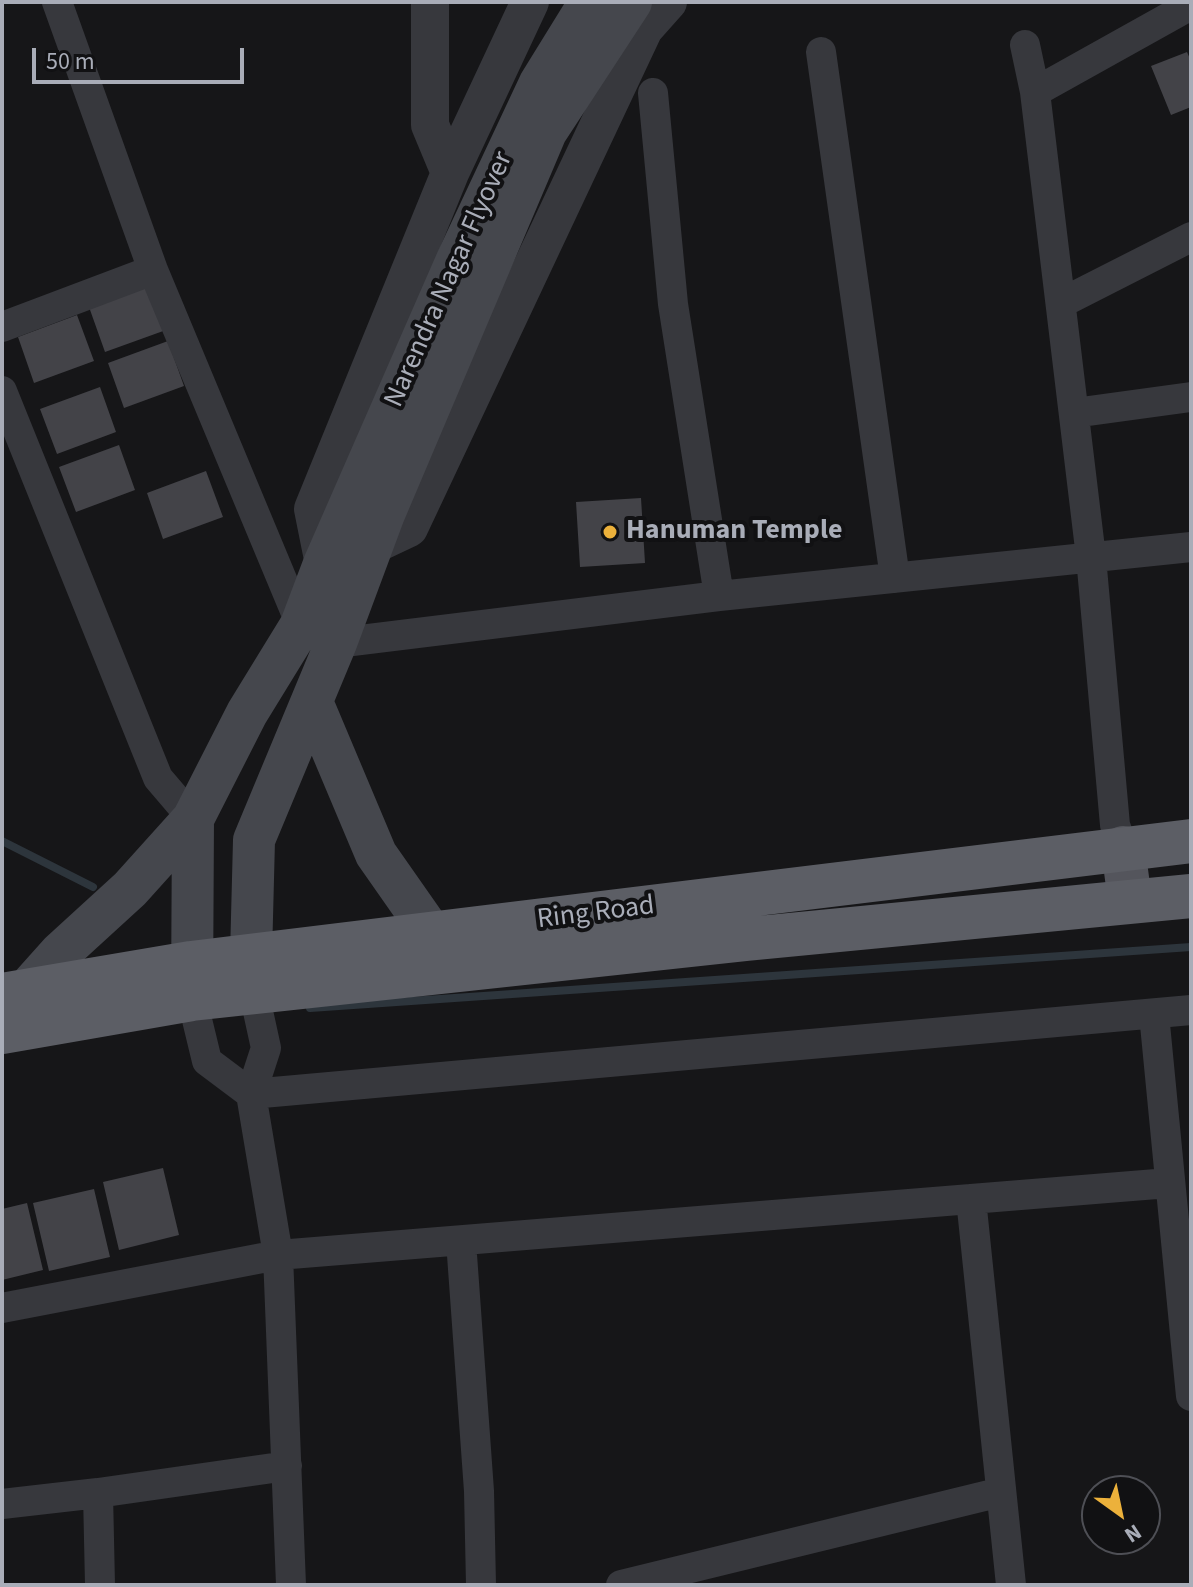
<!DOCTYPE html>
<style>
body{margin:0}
#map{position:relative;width:1193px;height:1587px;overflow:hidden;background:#161618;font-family:"Source Sans 3",sans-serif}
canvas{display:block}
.frame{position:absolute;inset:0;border:4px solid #a9adb8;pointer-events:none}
.north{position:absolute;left:1081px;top:1475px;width:80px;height:80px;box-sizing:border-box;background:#111113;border:2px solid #4e4f55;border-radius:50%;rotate:147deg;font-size:22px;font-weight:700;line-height:32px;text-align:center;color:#a9adb8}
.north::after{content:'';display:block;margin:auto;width:28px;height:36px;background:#ecb13b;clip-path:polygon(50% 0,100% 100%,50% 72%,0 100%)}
.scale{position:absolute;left:32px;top:48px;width:212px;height:36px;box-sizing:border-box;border:4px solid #a9adb8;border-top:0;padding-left:10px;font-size:24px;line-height:28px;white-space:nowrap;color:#a9adb8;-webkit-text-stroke:6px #111113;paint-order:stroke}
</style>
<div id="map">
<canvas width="1193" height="1587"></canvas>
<div class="frame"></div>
<div class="north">N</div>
<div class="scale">50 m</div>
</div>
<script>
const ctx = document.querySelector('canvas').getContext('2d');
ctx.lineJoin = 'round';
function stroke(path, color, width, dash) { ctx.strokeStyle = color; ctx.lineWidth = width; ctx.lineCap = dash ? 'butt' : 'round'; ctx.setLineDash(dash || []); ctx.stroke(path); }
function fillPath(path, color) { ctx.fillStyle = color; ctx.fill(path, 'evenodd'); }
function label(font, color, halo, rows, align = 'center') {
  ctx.font = font + ' "Source Sans 3",sans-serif'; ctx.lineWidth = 8; ctx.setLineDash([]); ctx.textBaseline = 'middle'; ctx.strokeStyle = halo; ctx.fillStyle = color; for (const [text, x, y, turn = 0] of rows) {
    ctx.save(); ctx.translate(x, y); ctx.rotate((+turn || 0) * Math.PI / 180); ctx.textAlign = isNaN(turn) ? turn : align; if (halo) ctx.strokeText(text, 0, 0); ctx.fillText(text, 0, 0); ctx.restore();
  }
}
const stream = new Path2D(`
 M 2,841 L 93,887
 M 310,1008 L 1191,947`);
const building = new Path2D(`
 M 1187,52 L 1191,61 L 1191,107 L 1171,115 L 1151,66 Z
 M 149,285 L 166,330 L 105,352 L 89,307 Z
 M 77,315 L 94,361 L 34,383 L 18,337 Z
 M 168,341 L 184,386 L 124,408 L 108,363 Z
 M 100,387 L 116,432 L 57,454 L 40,409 Z
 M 119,445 L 135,490 L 76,512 L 59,467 Z
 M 206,471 L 223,517 L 163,539 L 147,493 Z
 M 641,498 L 645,563 L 580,567 L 576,502 Z
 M 163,1168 L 179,1235 L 119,1250 L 103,1182 Z
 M 94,1189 L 110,1257 L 49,1271 L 33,1203 Z
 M 27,1203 L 43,1270 L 2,1280 L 2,1209 Z`);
const minor = new Path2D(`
 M 57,2 L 153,270 L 301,625
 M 1025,45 L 1035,92 L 1191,5
 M 821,52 L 895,578
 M 1035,92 L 1091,557 L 1115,825 L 1123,848
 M 653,93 L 673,304 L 719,596
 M 1061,303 L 1191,237
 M 2,327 L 153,270
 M 2,391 L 158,778 L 193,819
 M 1074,413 L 1191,397
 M 336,643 L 719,596 L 1191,547
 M 254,993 L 266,1048 L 251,1094 L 278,1255 L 291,1585
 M 192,999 L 207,1061 L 251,1094 L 1191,1010
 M 1154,1014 L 1191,1396
 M 971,1199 L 1011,1585
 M 461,1241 L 479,1491 L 481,1585
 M 2,1308 L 278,1255 L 1169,1183
 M 98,1493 L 100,1585
 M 2,1504 L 98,1493 L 287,1466
 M 621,1585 L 1001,1492`);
const tertiary = new Path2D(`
 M 430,2 L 430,125 L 450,173
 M 373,545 L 409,528 L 644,29 L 668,2
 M 324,564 L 313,509 L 450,173 L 530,2`);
const secondary = new Path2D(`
 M 312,702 L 376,854 L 432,934
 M 26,991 L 60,953 L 130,889 L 193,819 L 247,713 L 301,625 L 324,564 L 457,260 L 540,83 L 590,2
 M 254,991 L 251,956 L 254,840 L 336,643 L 384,514 L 546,132 L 631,2
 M 192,998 L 193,819`);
const primary = new Path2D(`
 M 1123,848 L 1130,901`);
const trunk = new Path2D(`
 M 2,995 L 191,963 L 1191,841
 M 2,1032 L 192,999 L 747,939 L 1191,896`);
const markers = [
 [610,532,8,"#ecb13b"]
];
const streetNames = [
 ["Narendra Nagar Flyover",450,280,-66],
 ["Ring Road",596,914,-7]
];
const poiNames = [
 ["Hanuman Temple",626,532]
];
stroke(stream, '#2d353c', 8);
fillPath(building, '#434348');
stroke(minor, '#37383d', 30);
stroke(tertiary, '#37383d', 38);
stroke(secondary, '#45474d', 42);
stroke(primary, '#54555c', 44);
stroke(trunk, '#5c5e65', 44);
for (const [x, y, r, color] of markers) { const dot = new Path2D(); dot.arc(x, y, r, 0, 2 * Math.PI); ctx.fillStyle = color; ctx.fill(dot); stroke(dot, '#111113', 3); }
label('28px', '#a9adb8', '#111113', streetNames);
label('bold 28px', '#a9adb8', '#111113', poiNames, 'left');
</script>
